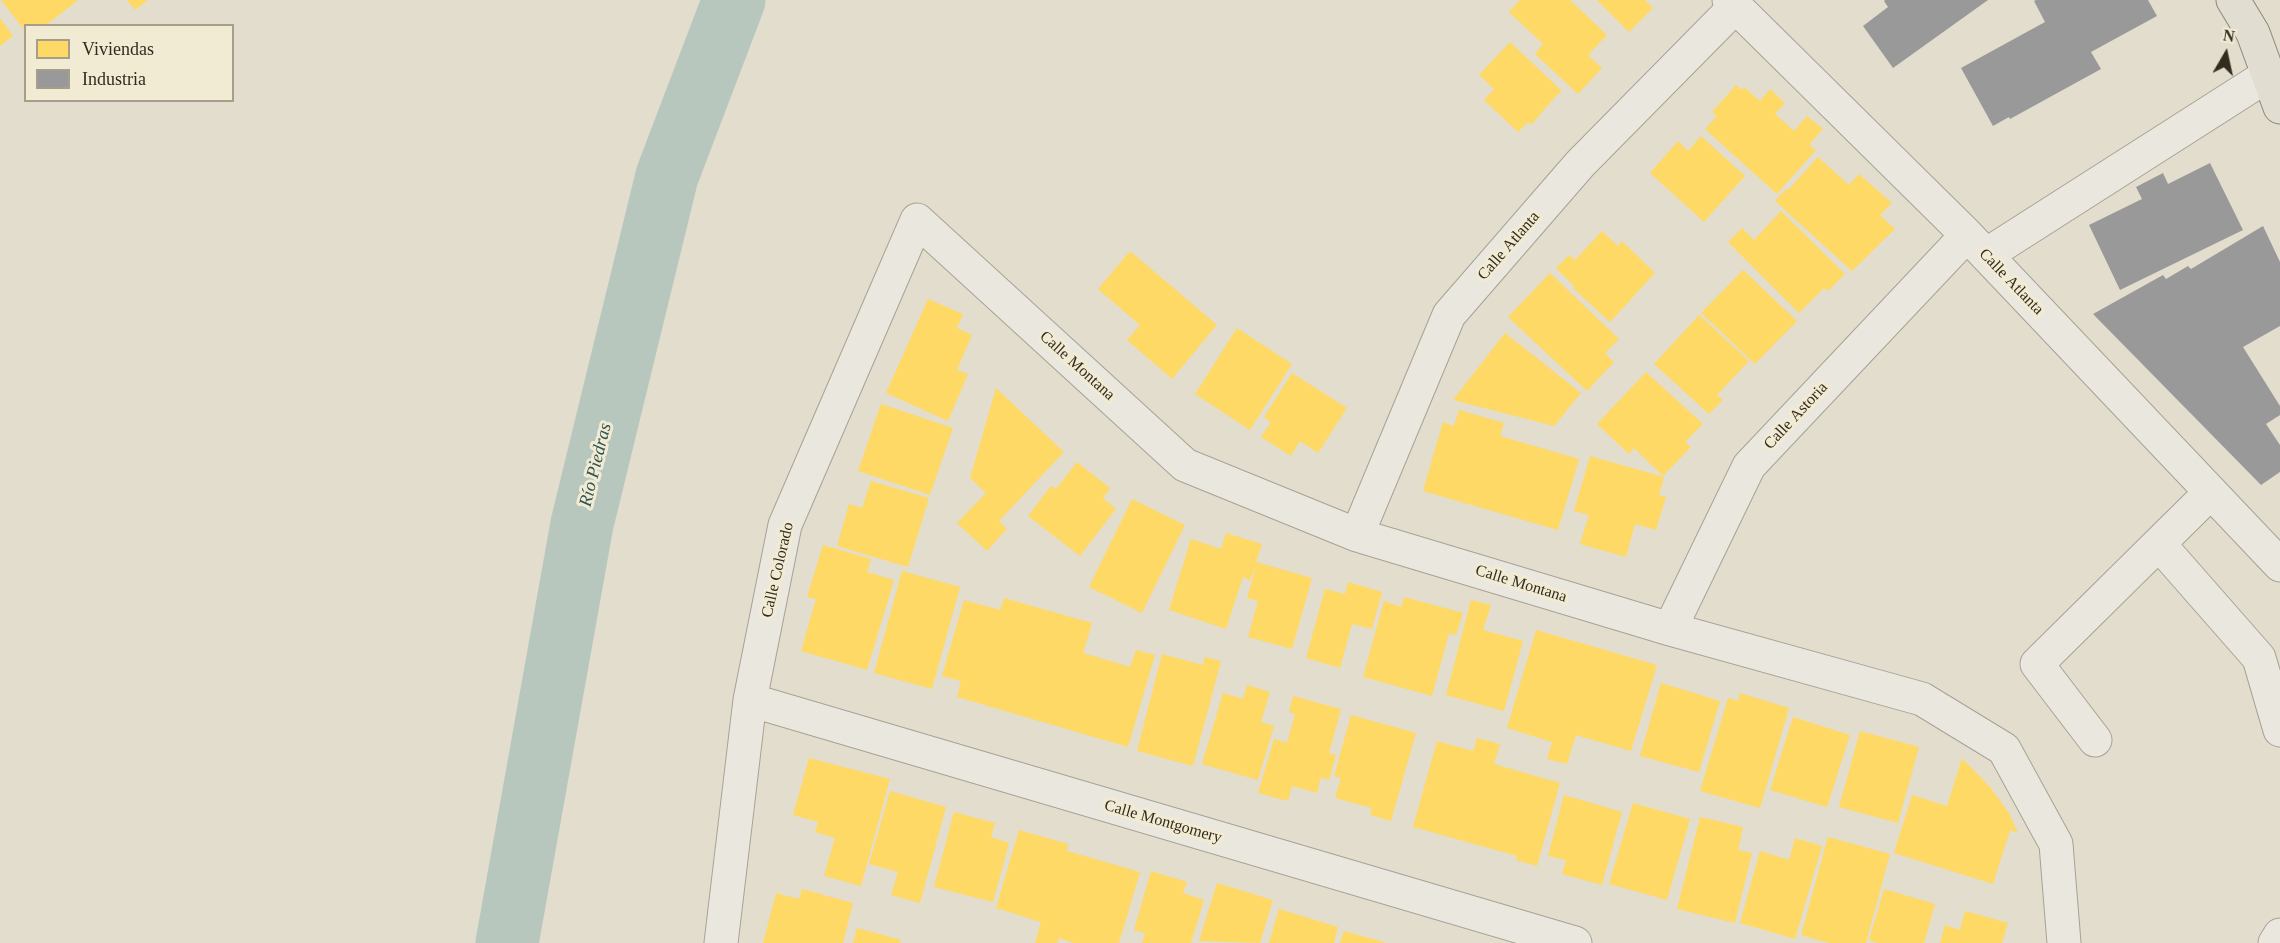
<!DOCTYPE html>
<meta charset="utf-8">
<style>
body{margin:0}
#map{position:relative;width:2280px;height:943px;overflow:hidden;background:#e2ddcc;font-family:Georgia,serif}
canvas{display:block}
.legend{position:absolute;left:24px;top:24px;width:210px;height:78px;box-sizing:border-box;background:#f2ebd3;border:2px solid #a69e8b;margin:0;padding:8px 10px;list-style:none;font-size:18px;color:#342b1f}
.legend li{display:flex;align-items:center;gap:12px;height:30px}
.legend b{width:30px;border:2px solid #a69e8b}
.north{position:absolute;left:2196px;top:24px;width:60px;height:60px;-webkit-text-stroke:4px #f2ebd3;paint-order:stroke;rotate:9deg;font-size:16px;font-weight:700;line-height:24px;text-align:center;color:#342b1f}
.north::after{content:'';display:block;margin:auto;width:21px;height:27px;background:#342b1f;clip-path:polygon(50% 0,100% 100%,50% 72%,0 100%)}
</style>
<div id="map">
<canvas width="2280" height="943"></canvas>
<ul class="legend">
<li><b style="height:16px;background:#ffd966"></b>Viviendas</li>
<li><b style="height:16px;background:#999"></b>Industria</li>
</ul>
<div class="north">N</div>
</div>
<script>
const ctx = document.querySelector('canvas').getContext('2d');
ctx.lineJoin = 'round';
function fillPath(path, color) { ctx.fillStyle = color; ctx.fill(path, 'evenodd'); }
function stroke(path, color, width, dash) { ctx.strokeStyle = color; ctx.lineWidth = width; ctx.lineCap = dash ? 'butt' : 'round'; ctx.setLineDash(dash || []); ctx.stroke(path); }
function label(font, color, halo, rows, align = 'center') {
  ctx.font = font + ' Georgia,serif'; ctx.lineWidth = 6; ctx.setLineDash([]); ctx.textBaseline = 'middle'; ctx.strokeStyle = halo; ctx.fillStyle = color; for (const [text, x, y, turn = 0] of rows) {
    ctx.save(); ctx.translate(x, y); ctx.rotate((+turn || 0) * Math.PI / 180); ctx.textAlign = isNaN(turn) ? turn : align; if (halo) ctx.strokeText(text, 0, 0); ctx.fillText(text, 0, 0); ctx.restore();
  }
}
const homes = new Path2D(`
 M 1,0 L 78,0 L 45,26 L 26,26 L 26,32 Z
 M 127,0 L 148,0 L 135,10 Z
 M 1520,0 L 1570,0 L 1607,35 L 1588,55 L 1602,68 L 1578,94 L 1535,54 L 1543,44 L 1509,12 Z
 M 1597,0 L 1645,0 L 1653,8 L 1629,32 Z
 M 0,18 L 13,36 L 0,46 Z
 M 1510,42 L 1562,91 L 1556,96 L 1531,125 L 1528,122 L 1518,132 L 1484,100 L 1494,89 L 1479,75 Z
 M 1736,85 L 1742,90 L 1744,87 L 1760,101 L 1770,89 L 1785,103 L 1775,114 L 1794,131 L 1807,116 L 1823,129 L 1809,145 L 1816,150 L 1777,194 L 1705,129 L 1717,116 L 1712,112 Z
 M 1701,136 L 1745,176 L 1704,222 L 1650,173 L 1678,141 L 1688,151 Z
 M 1818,157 L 1849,185 L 1859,174 L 1892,203 L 1880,215 L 1895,229 L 1852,271 L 1775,201 L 1786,189 L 1788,190 Z
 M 1781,211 L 1845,274 L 1828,291 L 1824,288 L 1799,313 L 1728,242 L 1742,228 L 1754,240 Z
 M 1602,231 L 1618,246 L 1622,241 L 1655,273 L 1610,322 L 1573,288 L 1574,286 L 1556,268 L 1569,255 L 1575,260 Z
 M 1130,251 L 1217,325 L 1172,379 L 1127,340 L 1140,325 L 1098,289 Z
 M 1743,270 L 1797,321 L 1755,364 L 1701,313 Z
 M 1550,273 L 1619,339 L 1605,353 L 1614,362 L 1587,391 L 1508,317 Z
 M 928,299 L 963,314 L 957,328 L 972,335 L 957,370 L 968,374 L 948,421 L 886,393 Z
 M 1699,315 L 1749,361 L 1717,395 L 1723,400 L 1709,414 L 1654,364 Z
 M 1237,328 L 1292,364 L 1250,430 L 1195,394 Z
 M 1505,333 L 1581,393 L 1554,426 L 1453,400 Z
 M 1646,372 L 1703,424 L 1685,442 L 1691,447 L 1663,476 L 1634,448 L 1629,454 L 1597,424 Z
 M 1292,373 L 1347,408 L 1318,453 L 1300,441 L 1291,456 L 1261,437 L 1271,422 L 1264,417 Z
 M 996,388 L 1064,452 L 999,521 L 1007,529 L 987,551 L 957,523 L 986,493 L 970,478 Z
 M 881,404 L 953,428 L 930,495 L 858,471 Z
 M 1459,410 L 1504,423 L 1500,436 L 1579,459 L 1558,530 L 1423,491 L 1443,422 L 1454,426 Z
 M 1590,456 L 1664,477 L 1659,495 L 1666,497 L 1656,530 L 1635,524 L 1626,557 L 1580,544 L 1589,515 L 1574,511 Z
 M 1077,462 L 1110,488 L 1103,498 L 1116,509 L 1080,556 L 1028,516 L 1051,486 L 1056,489 Z
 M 871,481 L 929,498 L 908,567 L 837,546 L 849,504 L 862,508 Z
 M 1132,499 L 1185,525 L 1142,613 L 1089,587 Z
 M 1226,533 L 1262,544 L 1256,562 L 1312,578 L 1292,649 L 1248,637 L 1258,601 L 1247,598 L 1256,566 L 1250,580 L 1243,577 L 1226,629 L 1169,610 L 1191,539 L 1221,549 Z
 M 823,545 L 871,559 L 867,572 L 894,580 L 867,670 L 801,651 L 816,599 L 807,597 Z
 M 902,571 L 960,587 L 932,689 L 874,673 Z
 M 1348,582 L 1382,592 L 1372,629 L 1352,624 L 1340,668 L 1306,658 L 1325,589 L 1345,594 Z
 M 1404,597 L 1463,613 L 1456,635 L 1449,633 L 1432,696 L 1363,677 L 1384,601 L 1401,607 Z
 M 1004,598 L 1092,623 L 1083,653 L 1130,667 L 1136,650 L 1155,655 L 1128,747 L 957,697 L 961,681 L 942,676 L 964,600 L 1000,610 Z
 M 1471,600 L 1491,605 L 1483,630 L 1523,641 L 1504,711 L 1446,695 Z
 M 1536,630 L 1657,665 L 1631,751 L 1576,735 L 1567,764 L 1547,759 L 1552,742 L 1507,728 Z
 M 1162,654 L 1203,665 L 1205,657 L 1221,661 L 1193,766 L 1137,751 Z
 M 1661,683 L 1720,701 L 1699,772 L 1640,756 Z
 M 1247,685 L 1270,692 L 1261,722 L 1274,726 L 1258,780 L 1202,764 L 1223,693 L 1243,699 Z
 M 1740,693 L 1789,708 L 1760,808 L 1700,791 L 1728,698 L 1738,701 Z
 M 1293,696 L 1341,709 L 1329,753 L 1336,755 L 1329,780 L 1321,777 L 1317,793 L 1292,786 L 1288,801 L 1258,793 L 1274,739 L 1287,743 L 1295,714 L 1289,712 Z
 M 1351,715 L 1416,733 L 1391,821 L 1370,815 L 1372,808 L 1335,798 L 1341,778 L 1334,776 Z
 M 1793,717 L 1850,735 L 1827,807 L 1770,790 Z
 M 1860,731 L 1919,747 L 1898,823 L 1839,807 Z
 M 1477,738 L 1500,744 L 1494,764 L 1560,783 L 1537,866 L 1516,860 L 1517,856 L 1413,827 L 1437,741 L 1473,751 Z
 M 809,758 L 890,779 L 861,886 L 824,876 L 835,838 L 815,832 L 818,822 L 793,815 Z
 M 1962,758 L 1990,787 L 2009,813 L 2018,833 L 2010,830 L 1993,884 L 1894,853 L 1912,795 L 1947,806 Z
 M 890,791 L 946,807 L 920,903 L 891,895 L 898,872 L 869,864 Z
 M 1564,795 L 1622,812 L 1602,885 L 1562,874 L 1566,860 L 1548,856 Z
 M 1633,803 L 1690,819 L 1667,900 L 1609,884 Z
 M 954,812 L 995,823 L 991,837 L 1009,843 L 993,902 L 934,887 Z
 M 1700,817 L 1743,827 L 1738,850 L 1752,853 L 1735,923 L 1677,909 Z
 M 1019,830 L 1068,844 L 1067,851 L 1140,872 L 1119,943 L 1074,943 L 1059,938 L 1057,943 L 1035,943 L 1041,922 L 996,908 Z
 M 1828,837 L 1890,854 L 1866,943 L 1829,943 L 1801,935 Z
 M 1795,838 L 1822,846 L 1795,939 L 1740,923 L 1760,851 L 1789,860 Z
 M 1151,871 L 1187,882 L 1183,893 L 1204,900 L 1191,943 L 1142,943 L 1145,933 L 1134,930 Z
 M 1217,883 L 1273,900 L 1260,943 L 1199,941 Z
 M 802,889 L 853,903 L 843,943 L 763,943 L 776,893 L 799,899 Z
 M 1884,889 L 1935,904 L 1924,943 L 1877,943 L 1869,940 Z
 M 1279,909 L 1338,927 L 1334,943 L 1269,943 Z
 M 1965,911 L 2008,923 L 2002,943 L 1940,943 L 1945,925 L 1960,930 Z
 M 857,928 L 901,940 L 900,943 L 853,943 Z
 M 1344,931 L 1384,942 L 1384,943 L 1340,943 Z`);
const industry = new Path2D(`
 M 1885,0 L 1988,0 L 1893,68 L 1863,26 L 1888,7 L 1884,1 Z
 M 2036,0 L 2148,0 L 2157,16 L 2091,52 L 2101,69 L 2010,119 L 2009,117 L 1993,126 L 1961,68 L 2045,22 L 2034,1 Z
 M 2210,163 L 2243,230 L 2120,290 L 2089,225 L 2142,199 L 2136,187 L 2163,173 L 2168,184 Z
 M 2263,226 L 2280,262 L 2280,326 L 2243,347 L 2280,406 L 2280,415 L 2266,424 L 2280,445 L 2280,472 L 2261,485 L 2093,314 L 2163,275 L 2166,279 L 2188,266 L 2191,269 Z`);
const river = new Path2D(`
 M 507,943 L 582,524 L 667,176 L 734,0`);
const minor = new Path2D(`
 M 1729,0 L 1967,235 L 2280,565
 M 1986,255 L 2268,75
 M 1357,535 L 1449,315 L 1580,164 L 1735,7
 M 2159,544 L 2259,658 L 2280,730
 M 1670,629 L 1749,466 L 1967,235
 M 750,700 L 1575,943
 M 2095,740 L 2037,664 L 2211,492
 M 721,943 L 750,700 L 785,525 L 917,220 L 1185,465 L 1357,535 L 1670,629 L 1922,699 L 2004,749 L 2056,844 L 2064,943
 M 2275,943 L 2280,935`);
const major = new Path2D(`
 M 2233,0 L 2253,33 L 2280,107`);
const streetNames = [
 ["Calle Atlanta",1509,246,-49],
 ["Calle Atlanta",2011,282,46],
 ["Calle Montana",1077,366,42],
 ["Calle Astoria",1796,416,-47],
 ["Calle Colorado",778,570,-77],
 ["Calle Montana",1521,584,17],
 ["Calle Montgomery",1163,822,16]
];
const waterNames = [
 ["Río Piedras",596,465,-76]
];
fillPath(homes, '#ffd966');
fillPath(industry, '#999');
stroke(river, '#b8c7be', 63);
stroke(minor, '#a7a296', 35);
stroke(major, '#8c877c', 35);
stroke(minor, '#eae7de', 33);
stroke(major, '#e1ddd0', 33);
label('16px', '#342b1f', '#f2ebd3', streetNames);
label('italic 18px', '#2f5353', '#f2ebd3', waterNames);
</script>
